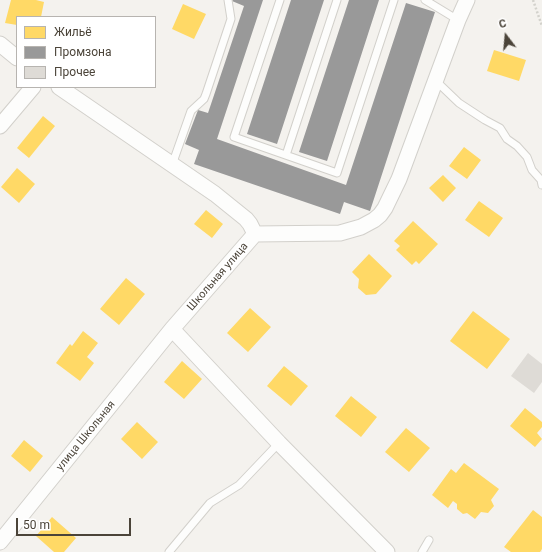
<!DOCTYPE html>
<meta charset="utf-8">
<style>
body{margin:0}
#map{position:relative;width:542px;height:552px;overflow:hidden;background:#f4f2ee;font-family:Roboto,sans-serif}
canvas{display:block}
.legend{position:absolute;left:16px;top:16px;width:140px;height:72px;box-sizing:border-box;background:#fff;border:1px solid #b7b4b0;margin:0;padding:5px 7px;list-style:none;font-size:12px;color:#4b4439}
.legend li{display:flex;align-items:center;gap:8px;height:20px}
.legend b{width:20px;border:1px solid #b7b4b0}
.north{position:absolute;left:486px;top:16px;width:40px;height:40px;-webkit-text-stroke:3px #fff;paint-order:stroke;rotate:344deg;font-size:11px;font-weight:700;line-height:16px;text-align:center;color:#4b4439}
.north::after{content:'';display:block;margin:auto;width:14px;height:18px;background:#4b4439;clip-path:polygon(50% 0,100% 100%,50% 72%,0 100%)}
.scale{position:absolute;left:16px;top:518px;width:115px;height:18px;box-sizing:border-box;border:2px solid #4b4439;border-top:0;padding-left:5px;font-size:12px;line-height:14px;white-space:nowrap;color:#4b4439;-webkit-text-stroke:3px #fff;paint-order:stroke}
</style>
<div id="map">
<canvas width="542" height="552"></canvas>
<ul class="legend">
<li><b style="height:11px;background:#ffd966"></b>Жильё</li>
<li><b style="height:11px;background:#999"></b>Промзона</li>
<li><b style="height:11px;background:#dedbd6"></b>Прочее</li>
</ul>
<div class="north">С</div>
<div class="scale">50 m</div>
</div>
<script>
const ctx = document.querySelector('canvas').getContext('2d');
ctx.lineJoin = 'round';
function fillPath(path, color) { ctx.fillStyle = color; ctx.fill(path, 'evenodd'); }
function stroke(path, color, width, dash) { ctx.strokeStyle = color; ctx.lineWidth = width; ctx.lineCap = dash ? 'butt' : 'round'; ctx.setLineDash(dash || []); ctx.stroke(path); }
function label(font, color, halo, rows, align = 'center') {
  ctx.font = font + ' Roboto,sans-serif'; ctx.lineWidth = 4; ctx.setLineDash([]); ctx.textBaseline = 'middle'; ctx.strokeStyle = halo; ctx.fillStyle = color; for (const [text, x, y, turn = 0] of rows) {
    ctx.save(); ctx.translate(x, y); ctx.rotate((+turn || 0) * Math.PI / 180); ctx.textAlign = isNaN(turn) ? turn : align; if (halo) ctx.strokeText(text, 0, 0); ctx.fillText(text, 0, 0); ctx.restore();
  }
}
const homes = new Path2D(`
 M 11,0 L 36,0 L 44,2 L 41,17 L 17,17 L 17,25 L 5,23 Z
 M 183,4 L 206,14 L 194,39 L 172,29 Z
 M 494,50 L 526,60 L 519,81 L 487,71 Z
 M 43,116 L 55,126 L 29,158 L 17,148 Z
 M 464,147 L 481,160 L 467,179 L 449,166 Z
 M 17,168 L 35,184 L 19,203 L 1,187 Z
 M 443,175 L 456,188 L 443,202 L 429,188 Z
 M 479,201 L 503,218 L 489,237 L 465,220 Z
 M 206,210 L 223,224 L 212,238 L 194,224 Z
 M 413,221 L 438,244 L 419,264 L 416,261 L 412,265 L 396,250 L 400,246 L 394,241 Z
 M 369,254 L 392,276 L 376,294 L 366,295 L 358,288 L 359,279 L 352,272 Z
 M 126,278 L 145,294 L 119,325 L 100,309 Z
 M 250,308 L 271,327 L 248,352 L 227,333 Z
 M 473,311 L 510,339 L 487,369 L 450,341 Z
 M 83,331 L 98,343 L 87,357 L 94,363 L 80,381 L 56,363 L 70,344 L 72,346 Z
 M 182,361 L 202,379 L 184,399 L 164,382 Z
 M 284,366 L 308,386 L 291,406 L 267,386 Z
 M 351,396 L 377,417 L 361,437 L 335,416 Z
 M 525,408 L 542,422 L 542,427 L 537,433 L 542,439 L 535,447 L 510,426 Z
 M 137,422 L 158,442 L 142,459 L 121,439 Z
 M 406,428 L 430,448 L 409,472 L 385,452 Z
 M 24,440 L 43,456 L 30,472 L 11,456 Z
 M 464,463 L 499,489 L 491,500 L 494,506 L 488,513 L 481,512 L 475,519 L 467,513 L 463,514 L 457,509 L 457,504 L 453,501 L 448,508 L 432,495 L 451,469 L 456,473 Z
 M 533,510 L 542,517 L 542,549 L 540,552 L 511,552 L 504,547 Z
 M 52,517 L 76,538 L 64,552 L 54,552 L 36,536 Z`);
const industry = new Path2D(`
 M 233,0 L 263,0 L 217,139 L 346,185 L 406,3 L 435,12 L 370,211 L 344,202 L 340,214 L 194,164 L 199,150 L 185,144 L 198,110 L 208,113 L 244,6 L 232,1 Z
 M 291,0 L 324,0 L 277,144 L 247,134 Z
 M 349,0 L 379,0 L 327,161 L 299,152 Z`);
const building = new Path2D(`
 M 528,353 L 542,364 L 542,382 L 534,393 L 511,376 Z`);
const path = new Path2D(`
 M 533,0 L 542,26`);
const service = new Path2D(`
 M 280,0 L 234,137 L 337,173 L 394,0
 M 425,0 L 458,20
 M 435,80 L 459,103 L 485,120 L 500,128 L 507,139 L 517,146 L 527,157 L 532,170 L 541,180 L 542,185
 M 286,155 L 337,0
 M 172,165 L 191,111 L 204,99 L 206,94 L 231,19 L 228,0
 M 169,552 L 210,503 L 239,485 L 279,443
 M 422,552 L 429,540`);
const minor = new Path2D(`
 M 0,44 L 17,58
 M 59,87 L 215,194 L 246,219 L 250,224 L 255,234
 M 0,126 L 33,87
 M 255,234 L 340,233 L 361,227 L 374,220 L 380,215 L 385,208 L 399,179 L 458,20 L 467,0
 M 172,329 L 279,443 L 387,552
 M 0,542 L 172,329 L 255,234`);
const streetNames = [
 ["Школьная улица",218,277,-49],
 ["улица Школьная",86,436,-51]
];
fillPath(homes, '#ffd966');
fillPath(industry, '#999');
fillPath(building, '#dedbd6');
stroke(service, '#d2d0cb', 9);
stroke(minor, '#d2d0cb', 17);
stroke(path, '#d3d2cc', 2.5, [2, 2]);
stroke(service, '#fdfdfc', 7);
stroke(minor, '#fdfdfc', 15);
label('11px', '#4b4439', '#fff', streetNames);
</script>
